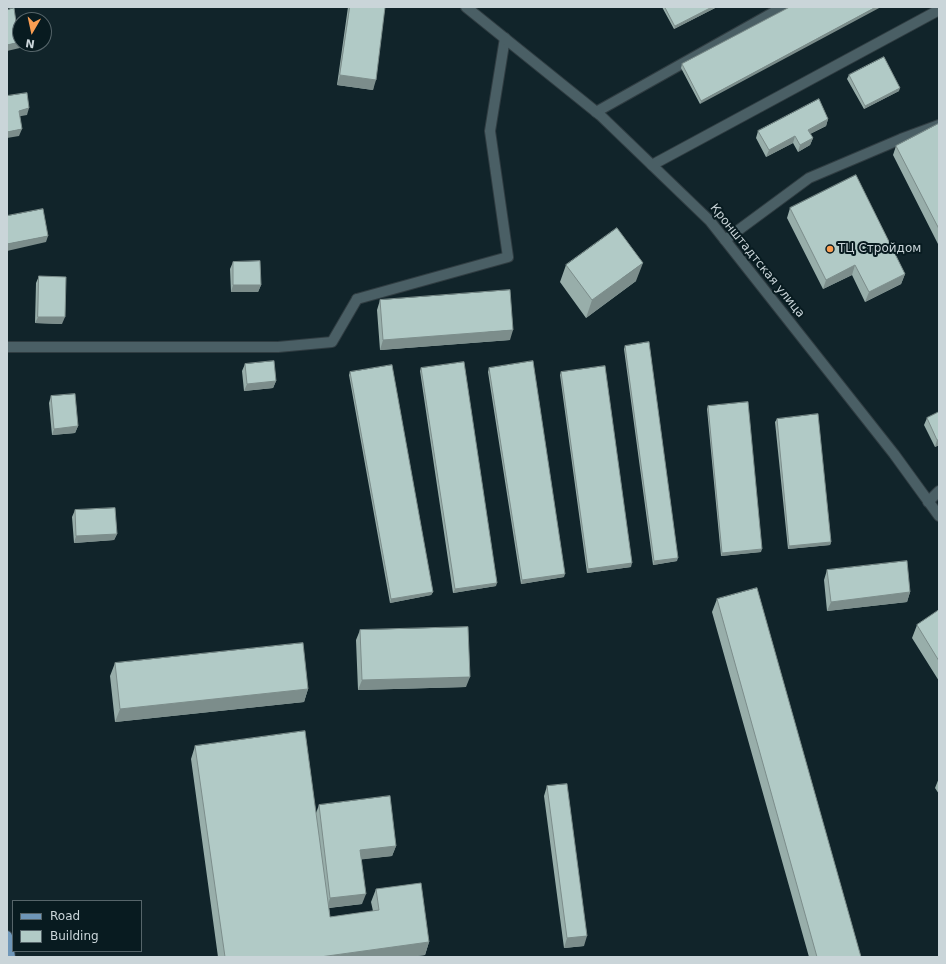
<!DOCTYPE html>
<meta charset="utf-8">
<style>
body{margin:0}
#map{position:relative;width:946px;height:964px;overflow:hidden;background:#11242a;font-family:"DejaVu Sans",sans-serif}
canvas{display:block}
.frame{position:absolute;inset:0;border:8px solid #cad5d9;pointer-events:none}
.legend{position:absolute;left:12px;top:900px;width:130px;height:52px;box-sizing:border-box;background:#081b20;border:1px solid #56656a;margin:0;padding:5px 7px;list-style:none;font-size:12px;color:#cad5d9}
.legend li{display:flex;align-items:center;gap:8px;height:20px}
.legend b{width:20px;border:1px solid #56656a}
.north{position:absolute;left:12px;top:12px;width:40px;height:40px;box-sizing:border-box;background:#081b20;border:1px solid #56656a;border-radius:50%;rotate:189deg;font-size:11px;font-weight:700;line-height:16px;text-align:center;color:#cad5d9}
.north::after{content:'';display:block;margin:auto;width:14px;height:18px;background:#fb9e52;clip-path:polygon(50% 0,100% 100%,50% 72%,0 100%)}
</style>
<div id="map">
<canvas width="946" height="964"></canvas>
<div class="frame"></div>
<ul class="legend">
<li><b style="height:5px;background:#6e96b8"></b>Road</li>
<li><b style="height:11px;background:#b1cac6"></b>Building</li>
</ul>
<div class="north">N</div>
</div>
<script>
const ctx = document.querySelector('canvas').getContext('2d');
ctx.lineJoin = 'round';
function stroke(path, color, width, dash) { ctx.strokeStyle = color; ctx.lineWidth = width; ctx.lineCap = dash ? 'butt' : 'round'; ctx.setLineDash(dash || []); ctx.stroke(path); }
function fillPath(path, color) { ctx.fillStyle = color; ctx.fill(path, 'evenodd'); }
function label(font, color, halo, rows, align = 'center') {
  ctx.font = font + ' "DejaVu Sans",sans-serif'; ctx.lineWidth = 4; ctx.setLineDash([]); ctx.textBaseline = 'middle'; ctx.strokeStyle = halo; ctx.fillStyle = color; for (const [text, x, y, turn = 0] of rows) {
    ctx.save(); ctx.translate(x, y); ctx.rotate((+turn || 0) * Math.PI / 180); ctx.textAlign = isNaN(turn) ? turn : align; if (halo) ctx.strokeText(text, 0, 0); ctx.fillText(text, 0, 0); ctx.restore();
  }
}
const lane = new Path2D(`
 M 596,112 L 783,7
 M 652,165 L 939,10
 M 725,240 L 809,178 L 901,139 L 939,125
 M 357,299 L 508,257 L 490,131 L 505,38
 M 928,502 L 939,491`);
const street = new Path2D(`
 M 466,7 L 600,115 L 710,221 L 894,454 L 939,516
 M 7,347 L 278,347 L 332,342 L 357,299`);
const primary = new Path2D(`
 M 7,936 L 10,957`);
const wall = new Path2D(`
 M 348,7 L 385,7 L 373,90 L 337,85 Z
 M 662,7 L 717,7 L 674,29 Z
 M 790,7 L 700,104 L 681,68 L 682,64 Z
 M 849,75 L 899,91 L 864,109 L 847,79 Z
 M 828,119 L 826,126 L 810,134 L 813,138 L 810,145 L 798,152 L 793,143 L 766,157 L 756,138 L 758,131 Z
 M 939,125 L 939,246 L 893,155 L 896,146 Z
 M 790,208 L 905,274 L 901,284 L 865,302 L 852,275 L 823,289 L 787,218 Z
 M 233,262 L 261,285 L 258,292 L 231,292 L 230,269 Z
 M 566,265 L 636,281 L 586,318 L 560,282 Z
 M 39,276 L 62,324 L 35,323 L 36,283 Z
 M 380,300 L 510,340 L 380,350 L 377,310 Z
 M 625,346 L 677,561 L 653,565 L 624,349 Z
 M 245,364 L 276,381 L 273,388 L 244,391 L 242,371 Z
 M 421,368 L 496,586 L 453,593 L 420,371 Z
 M 489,368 L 564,577 L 521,584 L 488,372 Z
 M 350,372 L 433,592 L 431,595 L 390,603 L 349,375 Z
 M 561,372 L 631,567 L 587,573 L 560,375 Z
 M 51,396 L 78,426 L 75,433 L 52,435 L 49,403 Z
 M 708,406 L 761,552 L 721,556 L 707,409 Z
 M 939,412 L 939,445 L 935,447 L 924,425 L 927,418 Z
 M 777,419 L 831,542 L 830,545 L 788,549 L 775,422 Z
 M 75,510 L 117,534 L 114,540 L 74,543 L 72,517 Z
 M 827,570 L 910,592 L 907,602 L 827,611 L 824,580 Z
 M 717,599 L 861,957 L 809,957 L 712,612 Z
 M 939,610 L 939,681 L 912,638 L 917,625 Z
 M 360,630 L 466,687 L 358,690 L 356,640 Z
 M 115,663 L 308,689 L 304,702 L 115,722 L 110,676 Z
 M 195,746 L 316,813 L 319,805 L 396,846 L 392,856 L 362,859 L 362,904 L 329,908 L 330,917 L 373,911 L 371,902 L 376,889 L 429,942 L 425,955 L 408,957 L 218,957 L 191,759 Z
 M 939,778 L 939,794 L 935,788 Z
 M 547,786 L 584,946 L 564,948 L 544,796 Z`);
const shadedWall = new Path2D(`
 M 712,7 L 717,7 L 674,29 L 675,26 Z
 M 876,7 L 881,7 L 700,104 L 701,101 Z
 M 20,42 L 20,44 L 25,44 L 24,47 L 7,51 L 7,45 Z
 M 340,75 L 376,80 L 373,90 L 337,85 Z
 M 900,88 L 899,91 L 864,109 L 865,106 Z
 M 29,108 L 27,115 L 16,117 L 19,111 Z
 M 828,119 L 826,126 L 806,136 L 808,130 Z
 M 22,129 L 19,136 L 7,138 L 7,132 Z
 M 795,136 L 793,143 L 766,157 L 769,150 Z
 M 813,138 L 810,145 L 798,152 L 800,145 Z
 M 48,236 L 46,242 L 7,251 L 7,244 Z
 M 643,263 L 636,281 L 586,318 L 592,300 Z
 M 855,265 L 852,275 L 823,289 L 826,280 Z
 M 905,274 L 901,284 L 865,302 L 869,292 Z
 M 233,285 L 261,285 L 258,292 L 231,292 Z
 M 38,317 L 65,317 L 62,324 L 35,323 Z
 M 513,330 L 510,340 L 380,350 L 383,340 Z
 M 276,381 L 273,388 L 244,391 L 247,384 Z
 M 78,426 L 75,433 L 52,435 L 54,429 Z
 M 937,440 L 939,440 L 939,445 L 935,447 Z
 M 117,534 L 114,540 L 74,543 L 76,536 Z
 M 831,542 L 830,545 L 788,549 L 789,546 Z
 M 762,549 L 761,552 L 721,556 L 722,553 Z
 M 678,558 L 677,561 L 653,565 L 654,561 Z
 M 632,563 L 631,567 L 587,573 L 588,569 Z
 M 565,574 L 564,577 L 521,584 L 522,580 Z
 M 497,583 L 496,586 L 453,593 L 455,589 Z
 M 433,592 L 431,595 L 390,603 L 391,599 Z
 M 910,592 L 907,602 L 827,611 L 831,602 Z
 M 470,677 L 466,687 L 358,690 L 362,680 Z
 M 308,689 L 304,702 L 115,722 L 120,709 Z
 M 396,846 L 392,856 L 357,860 L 360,850 Z
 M 366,894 L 362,904 L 327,908 L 330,898 Z
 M 587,936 L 584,946 L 564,948 L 567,938 Z
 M 429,942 L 425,955 L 408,957 L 320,957 Z`);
const building = new Path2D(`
 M 350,7 L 385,7 L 376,80 L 340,75 Z
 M 665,7 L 712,7 L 675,26 Z
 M 790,7 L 876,7 L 701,101 L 682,64 Z
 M 14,8 L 16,22 L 20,21 L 20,42 L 7,45 L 7,10 Z
 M 884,57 L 900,88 L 865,106 L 849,75 Z
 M 27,93 L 29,108 L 19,111 L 22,129 L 7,132 L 7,96 Z
 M 819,99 L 828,119 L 808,130 L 813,138 L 800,145 L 795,136 L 769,150 L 758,131 Z
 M 938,124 L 939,125 L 939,229 L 896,146 Z
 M 856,175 L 905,274 L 869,292 L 855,265 L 826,280 L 790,208 Z
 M 43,209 L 48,236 L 7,244 L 7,216 Z
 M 617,228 L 643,263 L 592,300 L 566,265 Z
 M 260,261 L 261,285 L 233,285 L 233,262 Z
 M 39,276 L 66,277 L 65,317 L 38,317 Z
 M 510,290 L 513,330 L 383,340 L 380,300 Z
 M 649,342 L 678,558 L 654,561 L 625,346 Z
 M 274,361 L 276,381 L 247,384 L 245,364 Z
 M 533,361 L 565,574 L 522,580 L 489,368 Z
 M 464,362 L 497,583 L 455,589 L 421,368 Z
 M 392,365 L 433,592 L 391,599 L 350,372 Z
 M 605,366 L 632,563 L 588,569 L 561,372 Z
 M 75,394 L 78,426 L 54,429 L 51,396 Z
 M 748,402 L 762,549 L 722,553 L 708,406 Z
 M 939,412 L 939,440 L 937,440 L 927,418 Z
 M 818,414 L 831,542 L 789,546 L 777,419 Z
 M 115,508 L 117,534 L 76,536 L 75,510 Z
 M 907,561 L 910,592 L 831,602 L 827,570 Z
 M 757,588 L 861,957 L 817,957 L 717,599 Z
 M 939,610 L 939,661 L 917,625 Z
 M 468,627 L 470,677 L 362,680 L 360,630 Z
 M 303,643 L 308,689 L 120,709 L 115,663 Z
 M 305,731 L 330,917 L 379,910 L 376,889 L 421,883 L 429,942 L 320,957 L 225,957 L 195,746 Z
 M 567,784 L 587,936 L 567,938 L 547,786 Z
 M 390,796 L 396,846 L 360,850 L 366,894 L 330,898 L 319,805 Z`);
const markers = [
 [830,249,4,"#fb9e52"]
];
const poiNames = [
 ["ТЦ Стройдом",838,249]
];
const streetNames = [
 ["Кронштадтская улица",757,261,51]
];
stroke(lane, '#303d42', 12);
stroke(street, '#303d42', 12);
stroke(primary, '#303d42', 12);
stroke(lane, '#4a5f65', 10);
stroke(street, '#4a5f65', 10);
stroke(primary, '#6e96b8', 10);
fillPath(wall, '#98aeaa');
fillPath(shadedWall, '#7c8d8b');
fillPath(building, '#b1cac6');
stroke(building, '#7c8d8b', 1);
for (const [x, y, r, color] of markers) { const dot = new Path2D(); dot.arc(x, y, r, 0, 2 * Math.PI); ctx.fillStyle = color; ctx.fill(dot); stroke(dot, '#081b20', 1.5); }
label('12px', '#cad5d9', '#081b20', poiNames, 'left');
label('12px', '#cad5d9', '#081b20', streetNames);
</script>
